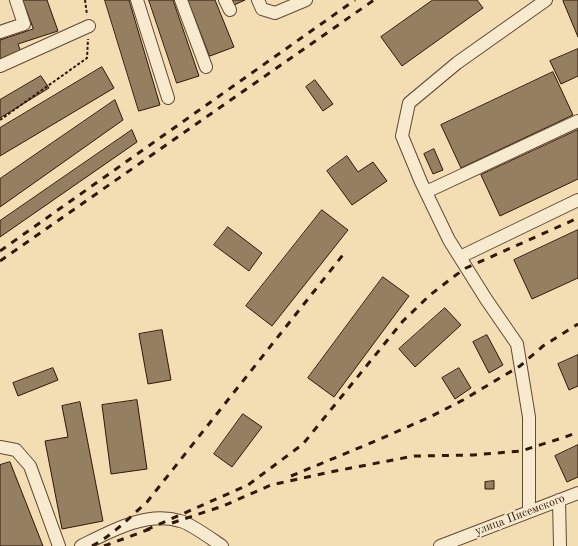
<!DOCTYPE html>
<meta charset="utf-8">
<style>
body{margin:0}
canvas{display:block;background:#f3deb3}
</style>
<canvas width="578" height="546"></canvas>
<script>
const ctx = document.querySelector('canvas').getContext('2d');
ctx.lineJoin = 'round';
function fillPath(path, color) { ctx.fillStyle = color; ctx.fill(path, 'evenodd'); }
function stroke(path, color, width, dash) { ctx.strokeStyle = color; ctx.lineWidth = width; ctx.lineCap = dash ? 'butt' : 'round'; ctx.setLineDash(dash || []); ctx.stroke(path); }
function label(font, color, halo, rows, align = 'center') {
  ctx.font = font + ' "Old Standard TT",serif'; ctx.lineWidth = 3.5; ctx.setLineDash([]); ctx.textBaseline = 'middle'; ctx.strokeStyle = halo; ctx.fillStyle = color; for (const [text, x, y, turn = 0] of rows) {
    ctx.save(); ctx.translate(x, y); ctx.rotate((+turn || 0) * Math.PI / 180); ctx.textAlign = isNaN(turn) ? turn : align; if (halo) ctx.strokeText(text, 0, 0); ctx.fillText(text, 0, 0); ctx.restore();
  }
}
const building = new Path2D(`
 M 23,0 L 47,0 L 58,31 L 18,44 L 22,55 L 0,63 L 0,40 L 33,29 Z
 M 105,0 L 129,0 L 160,105 L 139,111 Z
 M 149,0 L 173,0 L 199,76 L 177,83 Z
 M 188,0 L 215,0 L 234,47 L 210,56 Z
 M 232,0 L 245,0 L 234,5 Z
 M 433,0 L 477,0 L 483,8 L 402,66 L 381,37 Z
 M 565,0 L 578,0 L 578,37 L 563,1 Z
 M 578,49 L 578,76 L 561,84 L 550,61 Z
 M 102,67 L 114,88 L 0,156 L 0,128 Z
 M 553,72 L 573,115 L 461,168 L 441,125 Z
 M 41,76 L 49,88 L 0,118 L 0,100 Z
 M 315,80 L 333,104 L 323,111 L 306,87 Z
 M 115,100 L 123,120 L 0,207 L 0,179 Z
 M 132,130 L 137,142 L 0,237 L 0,221 Z
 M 578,130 L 578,179 L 500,216 L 481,175 Z
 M 434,149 L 443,170 L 433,174 L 424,154 Z
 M 347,156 L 358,172 L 373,162 L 387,181 L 352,205 L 327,171 Z
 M 322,210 L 348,230 L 272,326 L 246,306 Z
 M 228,227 L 262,253 L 249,271 L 214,245 Z
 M 578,230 L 578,278 L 532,299 L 514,260 Z
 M 383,277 L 409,296 L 334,397 L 308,378 Z
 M 445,308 L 461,325 L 415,367 L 399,349 Z
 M 162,330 L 171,380 L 148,384 L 139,334 Z
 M 487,335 L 503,365 L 489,373 L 473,342 Z
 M 578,355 L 578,386 L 569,390 L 558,364 Z
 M 53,368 L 58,380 L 18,396 L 13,383 Z
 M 459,368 L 471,388 L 455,399 L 442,378 Z
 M 137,400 L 147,469 L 111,474 L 102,405 Z
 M 80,402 L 103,521 L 62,529 L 45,441 L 68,437 L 62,406 Z
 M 243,414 L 262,427 L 232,467 L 214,454 Z
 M 578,445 L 578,477 L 567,482 L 555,456 Z
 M 10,462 L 43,546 L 0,546 L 0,465 Z
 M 494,481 L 494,489 L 485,489 L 485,482 Z`);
const path = new Path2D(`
 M 85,0 L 87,15
 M 0,120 L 87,58 L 88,39`);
const minor = new Path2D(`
 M 137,0 L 168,98
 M 181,0 L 206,67
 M 225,0 L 230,10
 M 258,0 L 262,9 L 275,13 L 306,0
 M 0,32 L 24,24 L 16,0
 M 0,66 L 89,26
 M 426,192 L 578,121
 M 460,257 L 578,200
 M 0,447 L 16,450 L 30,466 L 59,546
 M 559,500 L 560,546
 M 529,511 L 529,417 L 517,344 L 486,299 L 449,240 L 421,182 L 402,136 L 409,103 L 457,63 L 546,0
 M 81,546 C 111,531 146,511 180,521 C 190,523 213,540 222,546
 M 440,546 L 578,493`);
const rail = new Path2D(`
 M 0,251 L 355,0
 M 0,261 L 374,0
 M 291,476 L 378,440 L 432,416 L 463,400 L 520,366 L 543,346 L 578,324
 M 172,523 L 223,506 L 271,485 L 330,472 L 414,456 L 473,455 L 521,451 L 565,437 L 578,432
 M 146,530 L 248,485 L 303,444 L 403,321 L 430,295 L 456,275 L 466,268 L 578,218
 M 92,546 C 113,535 129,518 147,502 L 346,251
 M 104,546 L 150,529`);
const streetNames = [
 ["улица Писемского",520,515,-21]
];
fillPath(building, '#957f61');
stroke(building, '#2f1809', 1);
stroke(minor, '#604a34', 14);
stroke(path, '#2f1809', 2, [3, 2]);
stroke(minor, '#f7eace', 12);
stroke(rail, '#2f1809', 3, [7, 7]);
label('12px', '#2f1809', '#f7eace', streetNames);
</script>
